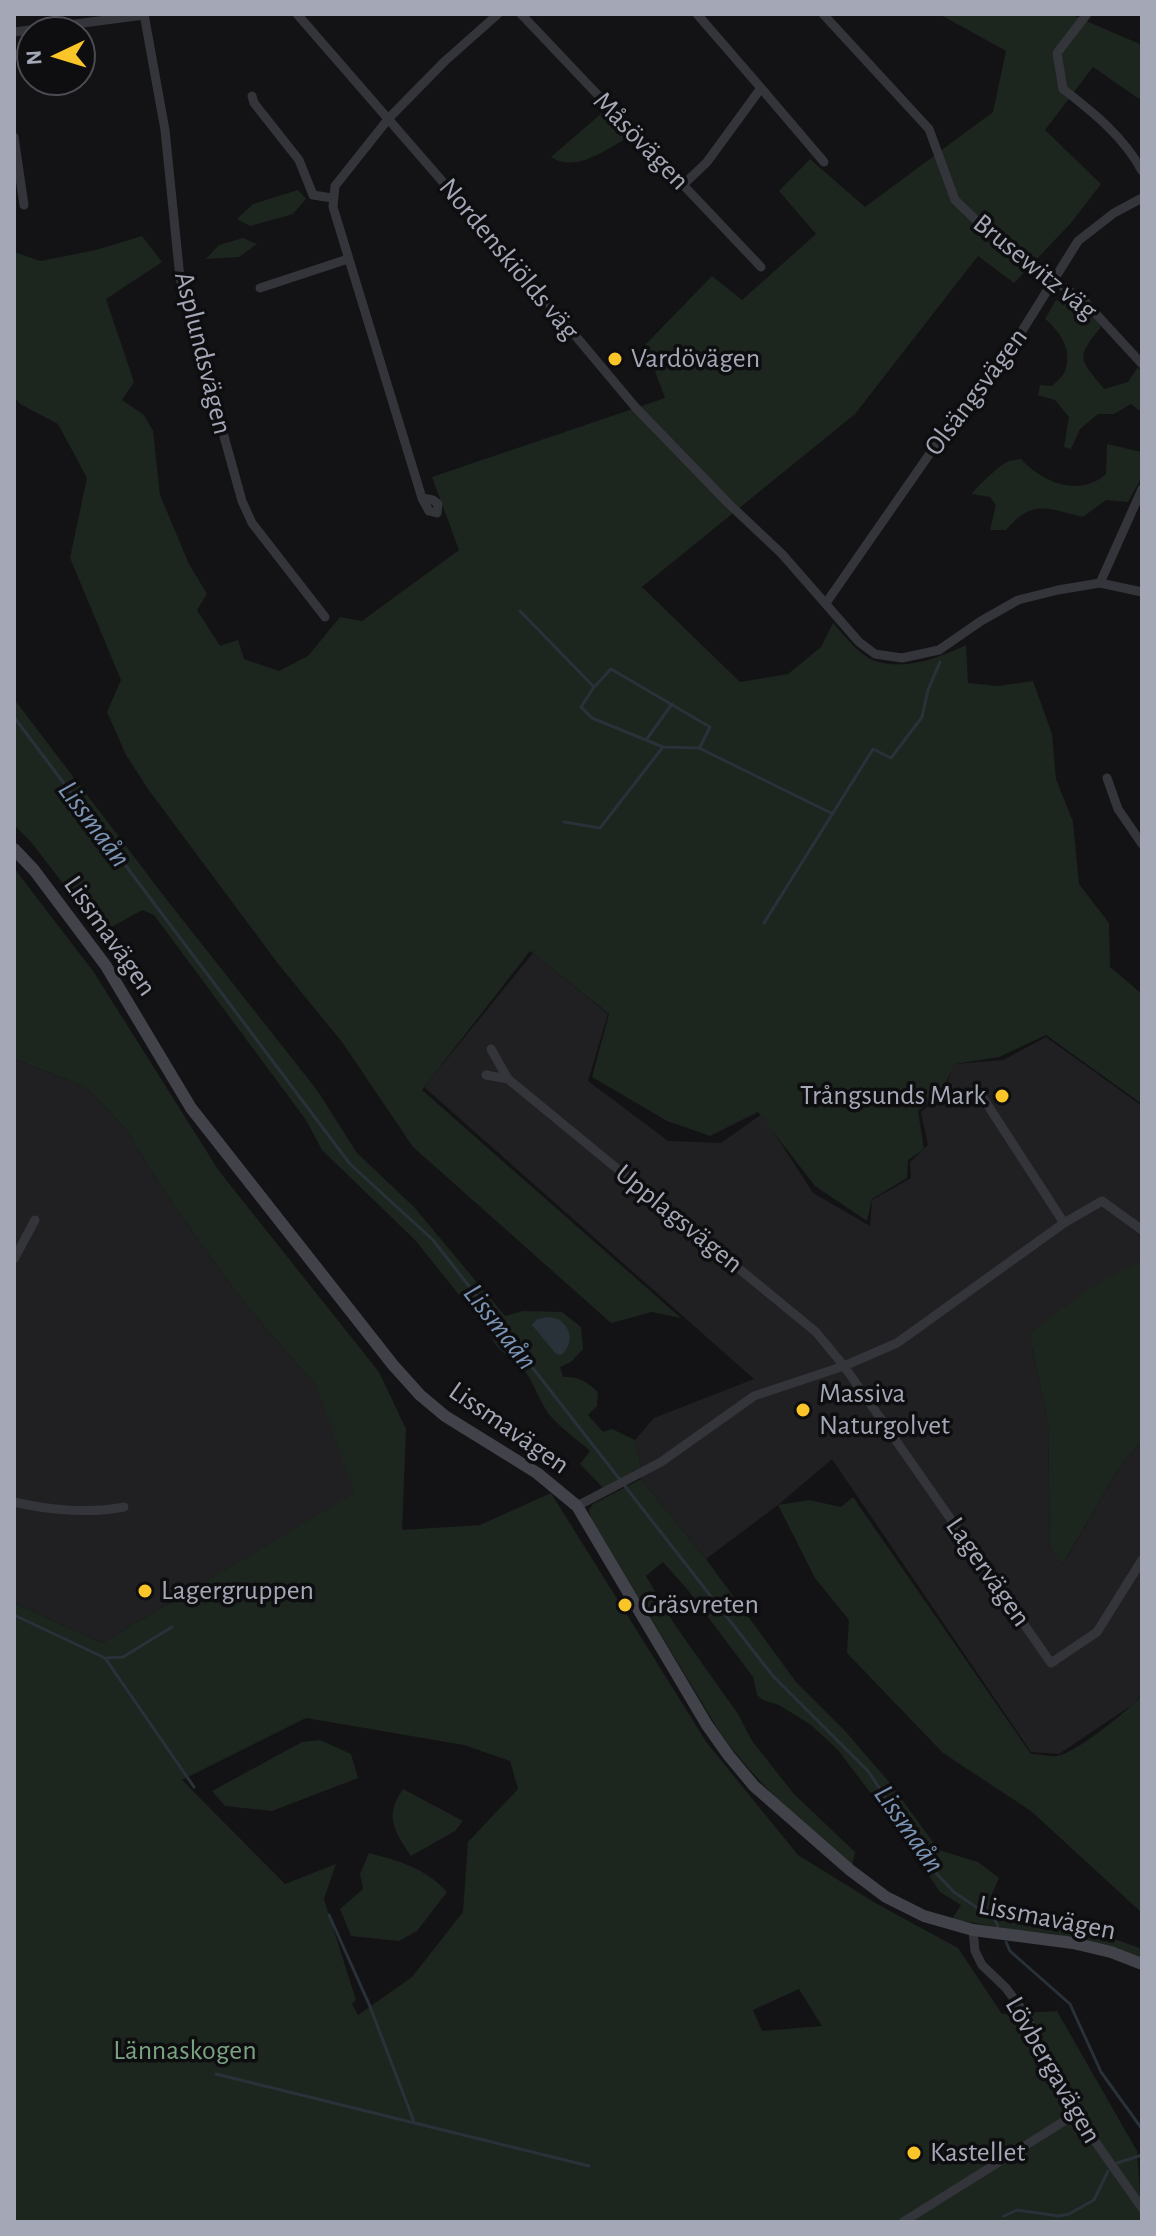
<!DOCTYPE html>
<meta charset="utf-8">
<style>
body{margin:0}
#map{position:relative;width:1156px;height:2236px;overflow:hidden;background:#131315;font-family:"Alegreya Sans",sans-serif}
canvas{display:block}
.frame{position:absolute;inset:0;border:16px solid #a4a8b6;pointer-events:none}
.north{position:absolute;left:16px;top:16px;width:80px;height:80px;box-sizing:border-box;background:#0e0e10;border:2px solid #4a4c52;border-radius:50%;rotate:266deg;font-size:22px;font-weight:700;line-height:32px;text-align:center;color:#a4a8b6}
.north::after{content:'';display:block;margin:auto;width:28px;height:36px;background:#f9c528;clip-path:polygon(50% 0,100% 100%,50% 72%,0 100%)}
</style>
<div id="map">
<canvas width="1156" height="2236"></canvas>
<div class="frame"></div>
<div class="north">N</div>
</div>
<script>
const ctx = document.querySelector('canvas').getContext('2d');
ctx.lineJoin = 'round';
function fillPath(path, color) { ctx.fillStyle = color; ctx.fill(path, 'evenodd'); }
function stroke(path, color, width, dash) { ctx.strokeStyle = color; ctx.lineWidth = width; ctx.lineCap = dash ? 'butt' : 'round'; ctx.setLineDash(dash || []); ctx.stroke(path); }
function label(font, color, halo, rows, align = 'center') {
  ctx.font = font + ' "Alegreya Sans",sans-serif'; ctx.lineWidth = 7; ctx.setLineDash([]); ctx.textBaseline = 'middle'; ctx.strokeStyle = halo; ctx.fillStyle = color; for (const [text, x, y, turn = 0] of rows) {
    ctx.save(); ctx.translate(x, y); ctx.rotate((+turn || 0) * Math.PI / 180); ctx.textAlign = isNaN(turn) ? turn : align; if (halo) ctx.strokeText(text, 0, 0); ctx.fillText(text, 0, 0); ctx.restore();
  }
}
const built = new Path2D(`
 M 533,953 L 608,1014 L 588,1081 L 668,1141 L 721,1143 L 762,1114 L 813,1193 L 870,1226 L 872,1200 L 911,1178 L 910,1162 L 928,1145 L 921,1112 L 943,1094 L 954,1064 L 1003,1060 L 1046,1037 L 1142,1106 L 1142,1267 L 1136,1264 L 1029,1333 L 1048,1423 L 1050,1547 L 1063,1564 L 1118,1470 L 1142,1440 L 1142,1694 L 1132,1705 L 1059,1754 L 1031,1752 L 832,1459 L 778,1505 L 706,1559 L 641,1479 L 641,1467 L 635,1440 L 654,1418 L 754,1379 L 424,1087 Z
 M 14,1059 L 86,1087 L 124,1127 L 173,1205 L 245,1304 L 316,1386 L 355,1493 L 102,1643 L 14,1603 Z`);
const green = new Path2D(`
 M 939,14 L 1070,14 L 1142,45 L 1142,101 L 1093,67 L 1045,130 L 1101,184 L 1071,223 L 1014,283 L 978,256 L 855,414 L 642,587 L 740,682 L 788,674 L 821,647 L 833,623 C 844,635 859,655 875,661 C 906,671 938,658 966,645 L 968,683 L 998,686 L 1033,681 L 1052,734 L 1056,779 L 1073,822 L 1079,884 L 1109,923 L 1110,967 L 1142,994 L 1142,1104 L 1046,1035 L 999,1057 L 955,1064 L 940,1094 L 918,1111 L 924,1149 L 908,1160 L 907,1178 L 872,1199 L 867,1221 L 815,1186 L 758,1112 L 710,1136 L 667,1121 L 592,1077 L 609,1014 L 530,951 L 422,1090 L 681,1318 L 652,1312 L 611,1323 L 413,1147 L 342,1042 L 279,965 L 148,789 L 126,755 L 107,712 L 121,680 L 70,558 L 87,478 L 58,424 L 20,404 L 14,396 L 14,252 L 40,261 L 96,250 L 142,236 L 162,262 L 106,299 L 134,382 L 122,400 L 144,415 L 153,431 L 160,495 L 189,564 L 207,594 L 197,610 L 220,646 L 238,640 L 244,659 L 279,671 L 308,656 L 340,617 L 362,621 L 459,550 L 432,477 L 665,398 L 645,345 L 712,276 L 742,300 L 816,234 L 779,191 L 810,159 L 865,207 L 993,112 L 1006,51 Z
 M 603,112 L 627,138 C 605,150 576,173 551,157 Z
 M 298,190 L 306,199 L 293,214 L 250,226 L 237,219 L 253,204 Z
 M 243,238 L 257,244 L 239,257 L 206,259 L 219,245 Z
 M 1056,300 C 1076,302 1091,310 1101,327 C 1074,360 1080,358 1104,389 L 1128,382 L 1138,367 L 1142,371 L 1142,413 L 1131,404 L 1114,414 L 1098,414 L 1080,429 L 1071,449 L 1064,447 L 1069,417 L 1055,400 L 1038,395 L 1040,385 L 1052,386 C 1056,382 1063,376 1065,371 C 1073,351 1060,331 1045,319 Z
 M 1107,444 L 1142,452 L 1142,477 L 1128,502 L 1106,500 L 1083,517 C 1047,508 1032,499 1006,530 L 990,530 L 996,505 L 990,497 L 972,494 C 974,489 1001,464 1007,462 C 1011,460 1016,460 1021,459 C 1042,482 1079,498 1106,474 Z
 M 14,699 L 167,900 L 317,1090 L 357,1153 L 414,1207 L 505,1316 L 523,1311 L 562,1312 L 581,1327 L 583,1349 L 571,1362 L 560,1367 L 563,1377 C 579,1376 586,1381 598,1392 L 597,1406 L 588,1415 L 603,1432 L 612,1429 L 635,1440 L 641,1467 L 603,1488 L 580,1464 L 590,1451 C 577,1439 559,1427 548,1413 C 538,1398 534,1382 523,1369 C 508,1352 499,1356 489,1332 L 415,1240 L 322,1150 L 306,1120 L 154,915 L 142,910 L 101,933 L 31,842 L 14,825 Z
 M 14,868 L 93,971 L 219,1171 L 379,1372 L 406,1429 L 402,1530 L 480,1525 L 551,1493 L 707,1743 L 798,1855 L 877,1904 L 958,1948 L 1002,2014 L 1057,2011 L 1137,2151 L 1142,2222 L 14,2222 L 14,1603 L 102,1643 L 354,1493 L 316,1386 L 245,1304 L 173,1205 L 124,1127 L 86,1087 L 14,1059 ZM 306,1718 L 464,1745 L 510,1761 L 518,1789 L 468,1842 L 463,1912 L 412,1977 L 358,2015 L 352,2004 L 356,2000 L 324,1899 L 336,1864 L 285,1884 L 182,1780 ZM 799,1989 L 822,2026 L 762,2031 L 753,2010 Z
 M 1136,1263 L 1142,1267 L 1142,1440 L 1118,1470 L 1062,1565 L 1050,1547 L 1048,1423 L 1029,1333 L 1093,1286 Z
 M 641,1479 L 706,1559 L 796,1682 L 846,1732 L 889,1782 L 933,1842 L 942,1851 L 978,1862 L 999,1878 L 989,1901 C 1008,1916 1029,1917 1053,1922 C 1083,1928 1113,1938 1142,1949 L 1142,1959 L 1102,1945 L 1055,1934 L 1009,1929 L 952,1919 L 961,1905 L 940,1892 L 894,1824 L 838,1750 L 811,1725 L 779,1705 L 763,1700 L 757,1695 L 753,1677 L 687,1589 L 663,1562 L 646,1576 L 675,1625 L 738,1714 L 752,1741 L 794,1794 L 855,1852 L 852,1867 C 804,1824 756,1784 719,1731 L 591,1519 L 589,1510 L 593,1504 Z
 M 853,1497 L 1031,1754 C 1039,1754 1049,1757 1057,1756 C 1076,1753 1129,1710 1142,1695 L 1142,1913 L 1031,1811 L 943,1753 L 847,1653 L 849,1620 L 815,1578 L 778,1505 L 809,1500 L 841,1507 Z
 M 320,1740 L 351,1754 L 358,1778 L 272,1811 L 225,1806 L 212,1791 L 302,1742 Z
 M 403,1789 L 463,1821 L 455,1831 L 411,1856 C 394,1831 384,1816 403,1789 Z
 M 369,1853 C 399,1861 426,1868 447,1892 L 417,1931 L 399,1941 L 351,1936 L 340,1909 L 363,1889 L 360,1874 Z`);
const water = new Path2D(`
 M 547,1317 L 558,1319 C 572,1328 574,1344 561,1355 L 556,1354 L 532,1325 L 537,1319 Z`);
const stream = new Path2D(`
 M 520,611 L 594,687 L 611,669 L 710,727 L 700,747
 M 594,687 L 581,707 L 592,718 L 663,747 L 699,748 L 833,814
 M 14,717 L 350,1164 L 433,1240 L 773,1676 L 868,1771 L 937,1874 L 954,1892 L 995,1920 L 998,1926
 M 646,740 L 672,704
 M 564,822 L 600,828 L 663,747
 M 764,923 L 873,749 L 891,758 L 922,717 L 928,690 L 940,662
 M 14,1615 L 105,1658
 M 172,1627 L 123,1657 L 105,1658 L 194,1787
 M 329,1915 L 369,2004 L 414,2122
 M 1006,1942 L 1010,1951 L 1070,2004 L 1101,2072 L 1142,2129
 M 216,2074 L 589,2166
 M 1117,2163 L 1142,2155
 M 1004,2216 L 1017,2210 L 1059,2216 L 1069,2214 L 1094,2200 L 1108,2171`);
const street = new Path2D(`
 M 144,14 L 165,130 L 180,278 L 242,501 L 252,523 L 325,617
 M 297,14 L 548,303 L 636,408 L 728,503 L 782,554 L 859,642 L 875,654 L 902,658 L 939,650 L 981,621 L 1018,600 L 1058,590 L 1100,583 L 1142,592
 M 521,14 L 761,267
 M 697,14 L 761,88
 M 823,14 L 929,129 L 955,200 L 1005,248 L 1021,256 L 1086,303 L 1142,364
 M 1087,14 L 1057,53 L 1063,89 C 1093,112 1124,137 1142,171
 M 14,32 L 144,15
 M 252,96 L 254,103 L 299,160 L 313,195 L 332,198
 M 14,137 L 24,205
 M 683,185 L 707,162 L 761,88 L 824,162
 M 260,288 L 348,259
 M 422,498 L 433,500 L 438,504 L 437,513 L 429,511 L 422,498 L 333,207 L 335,186 L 389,118 L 445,61 L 498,14
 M 1100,583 L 1142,489
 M 826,603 L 958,413 L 1012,347 L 1078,241 L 1114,213 L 1142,198
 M 1107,778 L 1118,809 L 1142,844
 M 491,1049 L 508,1079 L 816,1332 L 844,1366 L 1051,1663 L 1097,1632 L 1142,1560
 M 486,1075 L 508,1079
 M 976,1087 L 1064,1223
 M 14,1259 L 35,1220
 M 14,1502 C 48,1510 90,1514 124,1507
 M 577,1506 L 661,1462 L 754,1396 L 844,1366 L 897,1343 L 1064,1223 L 1102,1201 L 1142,1230
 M 973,1930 L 975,1951 L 982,1965 L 1006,1988 L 1026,2015 L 1059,2090 L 1142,2208
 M 903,2222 L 1074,2115`);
const secondary = new Path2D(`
 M 14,849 L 34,870 L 106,966 L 191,1108 L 393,1365 L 420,1395 L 445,1416 L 537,1473 L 577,1506 L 707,1725 L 729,1756 L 754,1786 L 850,1870 L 886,1897 L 924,1916 L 973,1930 L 1073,1943 L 1111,1952 L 1142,1964`);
const markers = [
 [615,359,8,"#f9c528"],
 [1002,1096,8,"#f9c528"],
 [803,1410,8,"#f9c528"],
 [145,1591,8,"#f9c528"],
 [625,1605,8,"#f9c528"],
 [914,2153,8,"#f9c528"]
];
const streetNames = [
 ["Måsövägen",641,141,46],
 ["Nordenskiölds väg",509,259,50],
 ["Brusewitz väg",1035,267,39],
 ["Asplundsvägen",203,353,76],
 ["Olsängsvägen",976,392,-53],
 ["Lissmavägen",110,936,55],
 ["Upplagsvägen",679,1219,39],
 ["Lissmavägen",509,1428,35],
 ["Lagervägen",988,1572,55],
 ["Lissmavägen",1047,1918,11],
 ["Lövbergavägen",1053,2070,60]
];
const poiNames = [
 ["Vardövägen",631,359],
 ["Trångsunds Mark",986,1096,"right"],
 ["Massiva",819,1394],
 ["Naturgolvet",819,1426],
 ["Lagergruppen",161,1591],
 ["Gräsvreten",641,1605],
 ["Kastellet",930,2153]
];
const parkNames = [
 ["Lännaskogen",185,2051]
];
const waterNames = [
 ["Lissmaån",94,824,53],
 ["Lissmaån",500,1327,52],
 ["Lissmaån",909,1829,55]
];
fillPath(built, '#201f22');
fillPath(green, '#1d251f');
fillPath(water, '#293139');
stroke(stream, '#293139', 3);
stroke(street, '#34353a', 9);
stroke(secondary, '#42434a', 12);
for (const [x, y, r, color] of markers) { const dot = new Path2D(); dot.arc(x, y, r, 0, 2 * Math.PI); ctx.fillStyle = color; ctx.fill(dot); stroke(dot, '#0e0e10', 3); }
label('28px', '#a4a8b6', '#0e0e10', streetNames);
label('28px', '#a4a8b6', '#0e0e10', poiNames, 'left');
label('28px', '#7aa280', '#0e0e10', parkNames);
label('italic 30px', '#7a93b3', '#0e0e10', waterNames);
</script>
